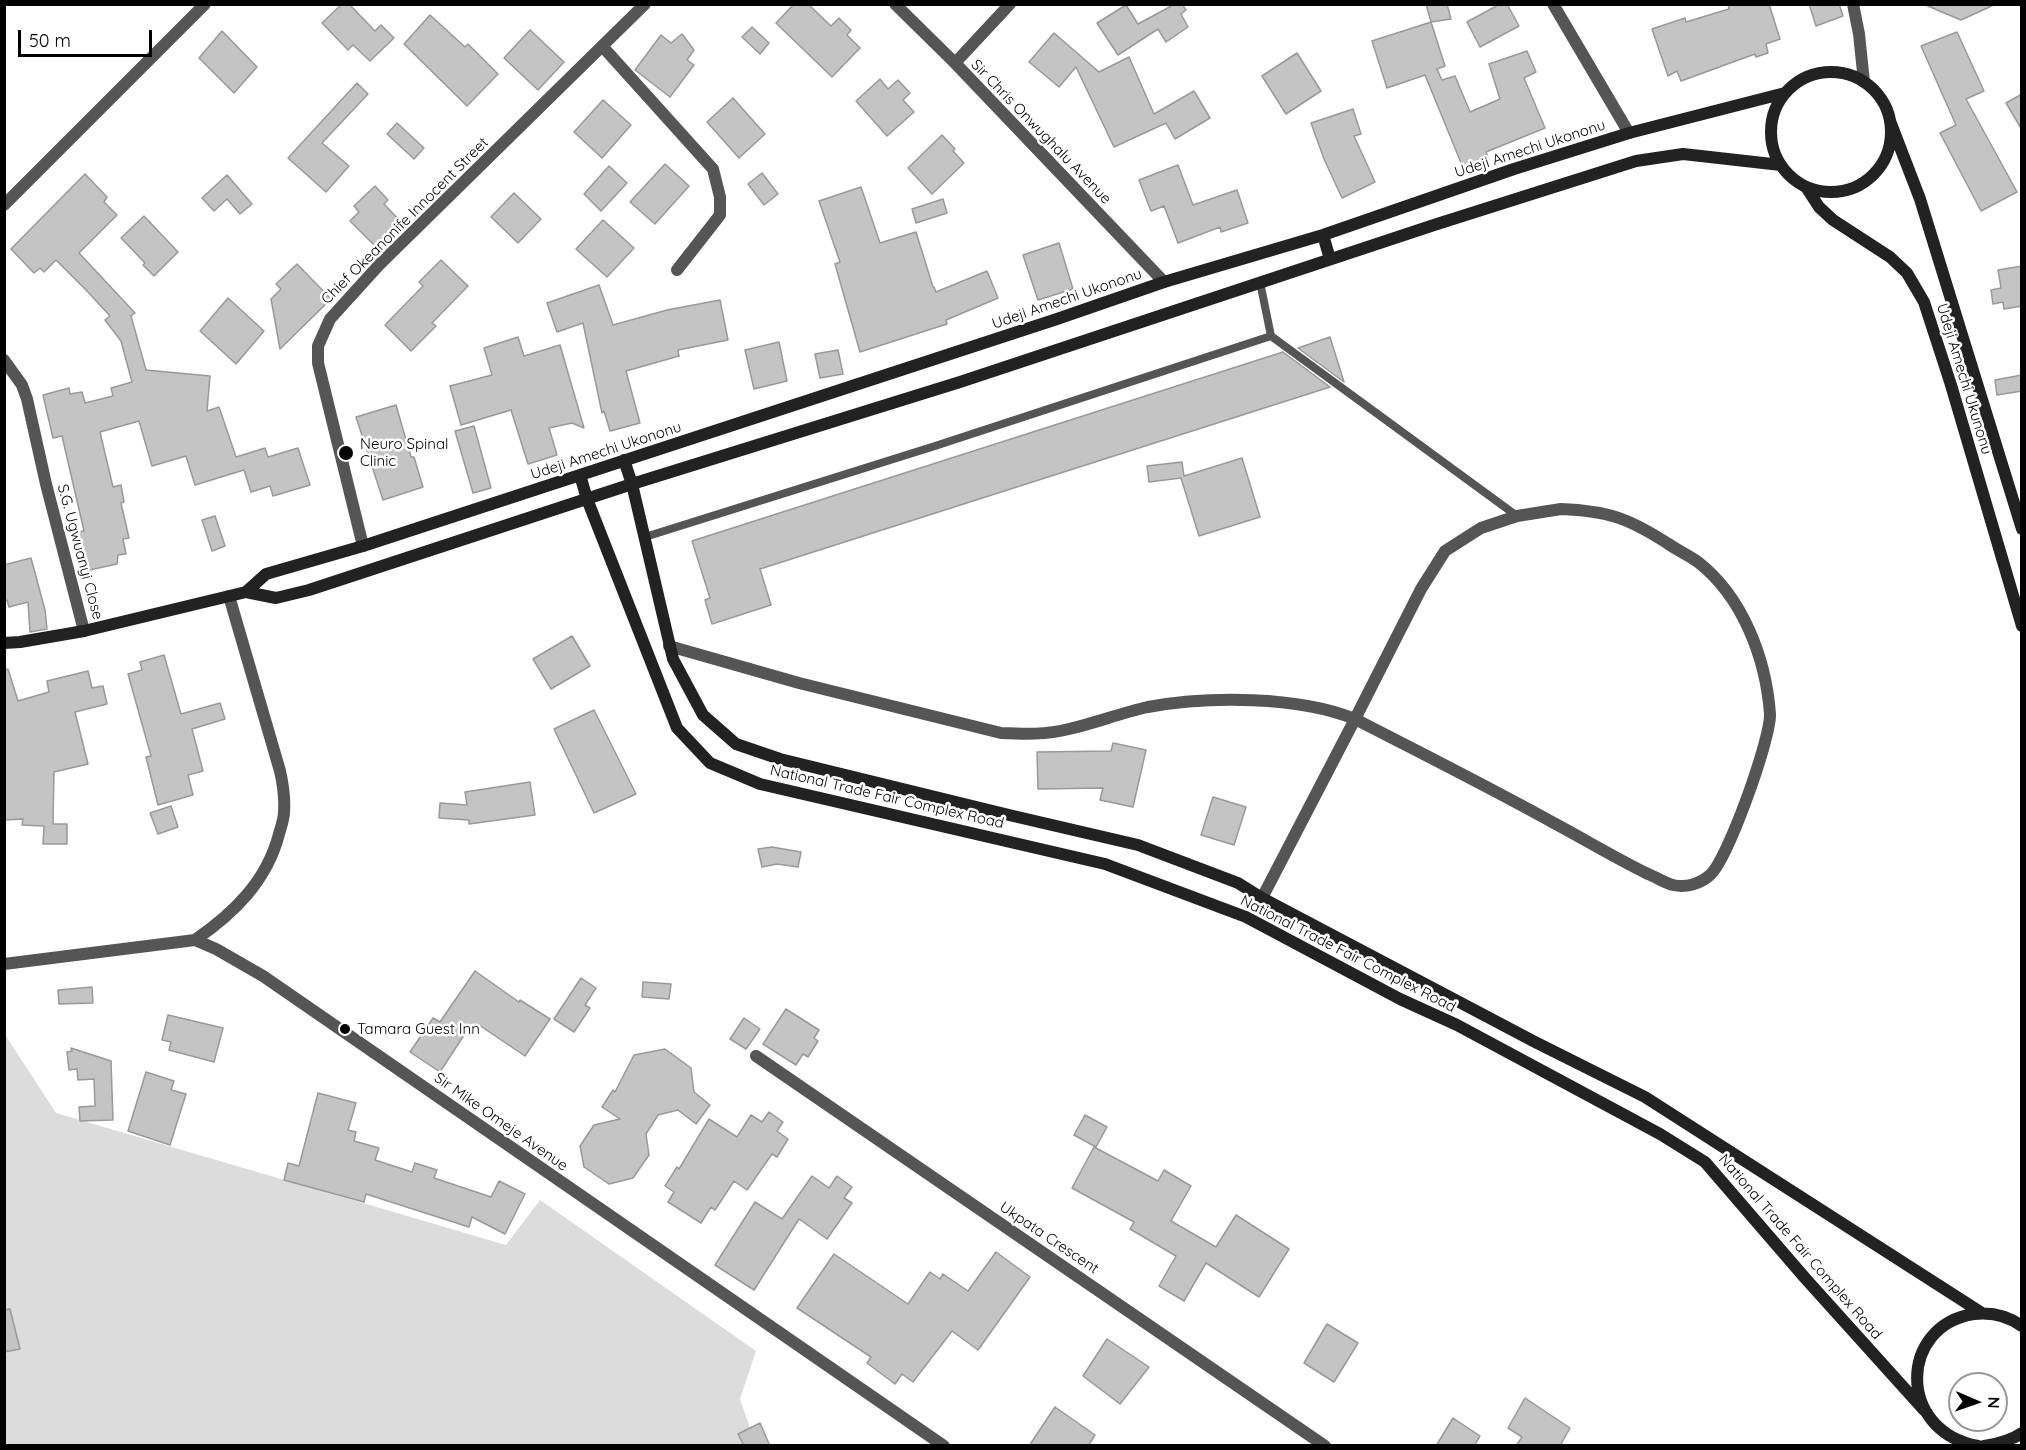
<!DOCTYPE html>
<style>
body{margin:0}
#map{position:relative;width:2026px;height:1450px;overflow:hidden;background:#fff;font-family:Quicksand,sans-serif}
canvas{display:block}
.frame{position:absolute;inset:0;border:6px solid #000;pointer-events:none}
.north{position:absolute;left:1948px;top:1372px;width:60px;height:60px;box-sizing:border-box;background:#fff;border:2px solid #999;border-radius:50%;rotate:92deg;font-size:16px;font-weight:700;line-height:24px;text-align:center;color:#000}
.north::after{content:'';display:block;margin:auto;width:21px;height:27px;background:#000;clip-path:polygon(50% 0,100% 100%,50% 72%,0 100%)}
.scale{position:absolute;left:18px;top:30px;width:134px;height:27px;box-sizing:border-box;border:3px solid #000;border-top:0;padding-left:8px;font-size:18px;line-height:21px;white-space:nowrap;color:#000;-webkit-text-stroke:4px #fff;paint-order:stroke}
</style>
<div id="map">
<canvas width="2026" height="1450"></canvas>
<div class="frame"></div>
<div class="north">N</div>
<div class="scale">50 m</div>
</div>
<script>
const ctx = document.querySelector('canvas').getContext('2d');
ctx.lineJoin = 'round';
function fillPath(path, color) { ctx.fillStyle = color; ctx.fill(path, 'evenodd'); }
function stroke(path, color, width, dash) { ctx.strokeStyle = color; ctx.lineWidth = width; ctx.lineCap = dash ? 'butt' : 'round'; ctx.setLineDash(dash || []); ctx.stroke(path); }
function label(font, color, halo, rows, align = 'center') {
  ctx.font = font + ' Quicksand,sans-serif'; ctx.lineWidth = 5; ctx.setLineDash([]); ctx.textBaseline = 'middle'; ctx.strokeStyle = halo; ctx.fillStyle = color; for (const [text, x, y, turn = 0] of rows) {
    ctx.save(); ctx.translate(x, y); ctx.rotate((+turn || 0) * Math.PI / 180); ctx.textAlign = isNaN(turn) ? turn : align; if (halo) ctx.strokeText(text, 0, 0); ctx.fillText(text, 0, 0); ctx.restore();
  }
}
const green = new Path2D(`
 M 4,1033 L 56,1113 L 506,1245 L 540,1200 L 756,1351 L 740,1399 L 756,1445 L 5,1445 Z`);
const building = new Path2D(`
 M 342,4 L 349,4 L 375,31 L 381,25 L 394,38 L 370,61 L 353,45 L 348,50 L 322,23 Z
 M 794,4 L 808,4 L 831,26 L 839,18 L 851,30 L 847,35 L 860,48 L 832,77 L 776,23 Z
 M 1175,4 L 1182,4 L 1186,10 L 1181,14 L 1188,27 L 1166,42 L 1158,29 L 1118,55 L 1097,23 L 1126,5 L 1138,24 Z
 M 1426,4 L 1447,4 L 1451,19 L 1431,22 Z
 M 1500,4 L 1507,4 L 1519,26 L 1480,47 L 1467,22 Z
 M 1728,4 L 1769,4 L 1780,39 L 1766,44 L 1768,53 L 1756,57 L 1755,54 L 1681,81 L 1677,71 L 1668,76 L 1652,29 L 1685,18 L 1686,22 L 1729,9 Z
 M 1809,4 L 1839,4 L 1843,16 L 1816,26 Z
 M 1923,4 L 1996,4 L 1961,20 Z
 M 430,15 L 465,47 L 468,44 L 498,74 L 467,106 L 404,44 Z
 M 1431,22 L 1445,66 L 1437,69 L 1442,80 L 1455,76 L 1470,112 L 1500,99 L 1489,64 L 1527,51 L 1536,72 L 1524,78 L 1545,128 L 1486,152 L 1489,160 L 1464,170 L 1425,75 L 1387,88 L 1372,41 Z
 M 752,27 L 769,43 L 760,54 L 742,37 Z
 M 530,30 L 564,62 L 538,90 L 504,58 Z
 M 222,31 L 257,67 L 234,93 L 199,58 Z
 M 1957,32 L 1984,91 L 1966,99 L 2017,192 L 1981,211 L 1940,133 L 1956,125 L 1921,46 Z
 M 1054,33 L 1099,72 L 1129,57 L 1154,114 L 1194,91 L 1210,118 L 1175,139 L 1166,123 L 1114,147 L 1076,67 L 1059,87 L 1029,62 Z
 M 682,34 L 694,50 L 687,60 L 694,65 L 670,97 L 635,70 L 661,35 L 671,43 Z
 M 1297,53 L 1321,91 L 1286,114 L 1262,76 Z
 M 880,79 L 888,89 L 898,80 L 910,93 L 903,100 L 914,112 L 887,136 L 856,101 Z
 M 357,83 L 368,94 L 322,143 L 349,166 L 326,192 L 288,158 Z
 M 2022,94 L 2022,130 L 2006,103 Z
 M 733,98 L 765,134 L 739,158 L 707,122 Z
 M 603,100 L 631,125 L 602,158 L 574,132 Z
 M 1353,109 L 1361,134 L 1354,136 L 1375,182 L 1342,198 L 1324,159 L 1311,123 Z
 M 397,123 L 424,148 L 414,159 L 387,134 Z
 M 942,135 L 955,149 L 953,151 L 964,163 L 932,194 L 908,168 Z
 M 665,164 L 689,186 L 655,224 L 630,202 Z
 M 1178,165 L 1193,205 L 1237,190 L 1248,223 L 1221,232 L 1220,227 L 1178,243 L 1164,206 L 1151,211 L 1139,180 Z
 M 609,166 L 627,183 L 601,211 L 584,194 Z
 M 762,173 L 778,194 L 764,205 L 748,184 Z
 M 85,174 L 107,197 L 104,202 L 117,215 L 79,253 L 135,313 L 131,316 L 146,370 L 210,376 L 207,411 L 219,407 L 236,457 L 265,448 L 268,457 L 298,448 L 310,485 L 273,496 L 270,486 L 251,492 L 244,470 L 195,485 L 186,456 L 152,466 L 139,421 L 100,432 L 113,487 L 121,485 L 124,502 L 121,503 L 129,538 L 123,539 L 126,554 L 118,555 L 117,564 L 85,571 L 77,532 L 84,531 L 62,436 L 53,438 L 43,395 L 69,388 L 70,394 L 82,392 L 85,403 L 113,396 L 111,388 L 132,382 L 121,341 L 105,320 L 110,316 L 87,291 L 56,260 L 44,272 L 40,268 L 34,273 L 11,249 Z
 M 227,175 L 252,204 L 240,214 L 227,199 L 214,211 L 202,198 Z
 M 375,186 L 388,200 L 384,204 L 403,224 L 378,249 L 350,221 L 359,212 L 354,206 Z
 M 861,187 L 880,243 L 916,232 L 933,287 L 934,287 L 936,292 L 987,271 L 998,298 L 946,320 L 947,324 L 860,352 L 835,264 L 840,262 L 819,201 Z
 M 514,193 L 541,219 L 518,243 L 491,217 Z
 M 943,199 L 947,213 L 916,223 L 912,209 Z
 M 144,216 L 178,252 L 154,276 L 143,265 L 145,263 L 121,238 Z
 M 603,220 L 634,248 L 607,277 L 576,249 Z
 M 1059,243 L 1073,289 L 1038,300 L 1023,255 Z
 M 441,260 L 468,286 L 432,323 L 436,326 L 411,351 L 385,325 L 423,286 L 419,282 Z
 M 297,264 L 331,299 L 280,349 L 271,299 L 281,289 L 276,284 Z
 M 2022,266 L 2022,306 L 2004,309 L 2003,302 L 1993,304 L 1991,290 L 2001,288 L 1998,270 Z
 M 599,285 L 613,325 L 667,310 L 720,300 L 728,340 L 678,350 L 679,356 L 626,371 L 640,423 L 610,431 L 604,411 L 602,413 L 583,323 L 557,332 L 547,303 Z
 M 228,298 L 264,331 L 236,364 L 200,331 Z
 M 518,337 L 524,356 L 560,345 L 584,428 L 572,423 L 549,428 L 557,455 L 528,464 L 511,410 L 461,425 L 450,386 L 492,375 L 484,348 Z
 M 1330,337 L 1344,382 L 1298,348 Z
 M 779,342 L 787,381 L 754,389 L 745,350 Z
 M 838,350 L 843,374 L 820,378 L 815,354 Z
 M 1283,352 L 1330,387 L 760,569 L 771,605 L 712,624 L 705,600 L 710,598 L 692,541 Z
 M 2022,375 L 2022,391 L 1997,395 L 1995,380 Z
 M 396,405 L 411,457 L 414,457 L 423,487 L 383,500 L 356,417 Z
 M 474,426 L 491,488 L 473,493 L 455,431 Z
 M 1242,458 L 1260,517 L 1199,536 L 1181,478 L 1149,482 L 1147,466 L 1182,462 L 1184,476 Z
 M 215,516 L 225,546 L 212,551 L 202,520 Z
 M 31,558 L 45,610 L 47,629 L 30,632 L 28,602 L 9,607 L 7,600 L 4,601 L 4,565 Z
 M 572,636 L 590,666 L 551,689 L 533,659 Z
 M 164,655 L 181,714 L 220,703 L 225,719 L 192,729 L 203,771 L 188,775 L 193,795 L 158,805 L 146,757 L 151,756 L 128,674 L 142,670 L 140,662 Z
 M 8,669 L 18,701 L 49,692 L 47,681 L 88,671 L 92,688 L 103,686 L 107,704 L 75,712 L 88,764 L 54,772 L 53,824 L 67,824 L 67,844 L 43,844 L 44,826 L 22,825 L 23,819 L 4,820 L 4,670 Z
 M 594,710 L 636,794 L 594,813 L 554,729 Z
 M 1113,743 L 1146,750 L 1133,807 L 1100,800 L 1103,788 L 1038,789 L 1037,752 L 1111,751 Z
 M 530,782 L 535,815 L 469,824 L 469,820 L 439,818 L 440,803 L 467,805 L 465,792 Z
 M 1213,797 L 1246,807 L 1234,845 L 1201,835 Z
 M 171,806 L 178,827 L 158,834 L 150,813 Z
 M 772,847 L 801,852 L 798,867 L 777,864 L 762,867 L 758,849 Z
 M 475,971 L 519,1002 L 520,1000 L 550,1019 L 525,1056 L 479,1025 L 475,1030 L 470,1026 L 440,1072 L 410,1052 L 433,1018 L 440,1022 Z
 M 581,978 L 596,988 L 585,1005 L 590,1008 L 574,1032 L 554,1019 Z
 M 643,982 L 671,984 L 669,999 L 642,997 Z
 M 92,987 L 93,1003 L 59,1004 L 58,990 Z
 M 786,1009 L 819,1030 L 814,1038 L 818,1041 L 808,1057 L 803,1054 L 796,1065 L 763,1044 Z
 M 168,1015 L 223,1028 L 214,1062 L 169,1050 L 171,1042 L 162,1040 Z
 M 744,1018 L 760,1029 L 746,1049 L 730,1039 Z
 M 71,1048 L 111,1061 L 113,1120 L 80,1121 L 79,1107 L 95,1106 L 94,1079 L 78,1080 L 77,1069 L 69,1070 L 67,1052 L 72,1051 Z
 M 665,1049 L 691,1068 L 694,1092 L 710,1105 L 696,1124 L 678,1110 L 658,1115 L 646,1134 L 649,1155 L 633,1178 L 609,1184 L 584,1167 L 580,1146 L 594,1125 L 620,1119 L 602,1107 L 613,1090 L 615,1092 L 634,1055 Z
 M 146,1072 L 174,1081 L 171,1090 L 186,1094 L 170,1145 L 128,1131 Z
 M 318,1093 L 356,1103 L 348,1130 L 356,1132 L 354,1141 L 379,1148 L 375,1160 L 412,1172 L 415,1163 L 437,1170 L 434,1178 L 491,1197 L 499,1181 L 525,1194 L 505,1234 L 472,1217 L 469,1227 L 366,1194 L 364,1202 L 284,1180 L 288,1163 L 299,1166 Z
 M 769,1112 L 783,1122 L 777,1131 L 788,1139 L 777,1157 L 772,1154 L 747,1190 L 734,1181 L 715,1210 L 711,1207 L 701,1223 L 668,1202 L 674,1192 L 665,1186 L 677,1167 L 679,1169 L 709,1119 L 737,1137 L 751,1115 L 762,1122 Z
 M 1085,1115 L 1107,1127 L 1096,1147 L 1074,1135 Z
 M 1094,1147 L 1158,1181 L 1164,1170 L 1191,1186 L 1171,1221 L 1216,1247 L 1236,1215 L 1289,1249 L 1259,1297 L 1206,1263 L 1184,1301 L 1159,1286 L 1176,1256 L 1130,1229 L 1134,1222 L 1072,1188 Z
 M 812,1176 L 829,1188 L 837,1176 L 852,1187 L 844,1198 L 852,1203 L 827,1239 L 799,1219 L 754,1290 L 715,1265 L 755,1202 L 782,1219 Z
 M 996,1252 L 1030,1277 L 978,1350 L 952,1331 L 913,1382 L 902,1374 L 895,1384 L 867,1363 L 871,1357 L 797,1308 L 834,1254 L 908,1304 L 930,1272 L 940,1279 L 943,1274 L 968,1291 Z
 M 10,1309 L 20,1349 L 4,1352 L 4,1310 Z
 M 1327,1324 L 1358,1343 L 1334,1382 L 1304,1363 Z
 M 1107,1339 L 1149,1367 L 1120,1404 L 1083,1376 Z
 M 1525,1398 L 1570,1428 L 1560,1446 L 1516,1446 L 1522,1437 L 1508,1428 Z
 M 1055,1407 L 1095,1435 L 1088,1446 L 1029,1446 Z
 M 1453,1418 L 1480,1436 L 1474,1446 L 1436,1446 Z
 M 760,1423 L 770,1446 L 744,1446 L 738,1434 Z`);
const lane = new Path2D(`
 M 1260,282 L 1271,336
 M 645,537 L 935,446 L 1271,336 L 1517,516`);
const street = new Path2D(`
 M 895,4 L 955,63 L 1164,282
 M 1553,4 L 1629,133
 M 1853,4 L 1859,34 L 1864,82
 M 603,47 L 713,169 L 720,197 L 720,215 L 677,270
 M 955,63 L 1010,4
 M 4,205 L 205,4
 M 4,360 L 22,385 L 27,399 L 46,484 L 84,631
 M 1561,509 C 1608,511 1628,518 1667,543 C 1677,550 1688,555 1698,562 C 1743,597 1766,659 1770,714 C 1771,738 1728,859 1710,875 C 1700,884 1686,888 1673,885 C 1665,883 1656,877 1648,874 C 1615,858 1584,839 1552,822 C 1487,786 1421,753 1355,719 L 1421,589 L 1445,551 L 1481,528 L 1517,516 Z
 M 363,546 L 318,363 L 318,346 L 330,319 L 379,265 L 645,4
 M 669,646 L 799,683 L 1001,733 C 1023,734 1046,735 1069,729 C 1095,723 1121,713 1148,707 C 1208,696 1298,696 1355,719 L 1262,898
 M 195,940 C 234,913 267,881 279,834 C 281,827 284,819 284,812 C 285,798 283,784 280,771 L 229,596
 M 4,964 L 195,940 L 216,949 L 263,976 L 944,1446
 M 756,1056 L 1325,1446`);
const secondary = new Path2D(`
 M1771 132a60 60 0 1 1 120 0a60 60 0 1 1-120 0Z
 M 1890,121 L 1920,199 L 2022,529
 M 1806,187 L 1819,207 L 1833,220 L 1890,257 L 1907,273 L 1924,302 L 1951,385 L 2022,626
 M 1323,235 L 1330,259
 M 624,460 L 632,484 L 673,659 L 703,715 L 736,744 L 780,759 L 1009,815 L 1138,845 L 1238,883 L 1262,898 L 1535,1042 L 1645,1097 L 1982,1313
 M 580,475 L 587,499 L 677,728 L 710,763 L 760,784 L 1105,864 L 1246,917 L 1400,999 L 1457,1025 L 1660,1134 L 1705,1162 L 1805,1278 L 1924,1410
 M 246,592 L 266,574 L 363,546 L 1057,319 L 1164,282 L 1323,235 L 1514,169 L 1629,133 L 1785,93
 M 4,643 L 20,642 L 84,631 L 246,592 L 276,598 L 309,590 L 632,484 L 960,382 L 1434,225 L 1636,161 L 1683,154 L 1781,165
 M 1978,1446 C 1896,1431 1899,1325 1974,1314 C 1991,1312 2008,1316 2022,1326
 M 1984,1446 C 1998,1444 2010,1441 2022,1433`);
const markers = [
 [346,453,8,"#000"],
 [345,1029,6,"#000"]
];
const streetNames = [
 ["Sir Chris Onwughalu Avenue",1041,132,46],
 ["Udeji Amechi Ukononu",1530,149,-18],
 ["Chief Okeanonife Innocent Street",405,221,-45],
 ["Udeji Amechi Ukononu",1067,299,-19],
 ["Udeji Amechi Ukunonu",1964,379,73],
 ["Udeji Amechi Ukononu",606,451,-18],
 ["S.G. Ugwuanyi Close",80,552,75],
 ["National Trade Fair Complex Road",887,797,13],
 ["National Trade Fair Complex Road",1348,954,27],
 ["Sir Mike Omeje Avenue",501,1122,35],
 ["Ukpata Crescent",1049,1238,34],
 ["National Trade Fair Complex Road",1800,1247,49]
];
const poiNames = [
 ["Neuro Spinal",360,444],
 ["Clinic",360,461],
 ["Tamara Guest Inn",357,1029]
];
fillPath(green, '#dcdcdc');
fillPath(building, '#c4c4c4');
stroke(building, '#999', 1.5);
stroke(lane, '#555', 8);
stroke(street, '#555', 12);
stroke(secondary, '#222', 12);
for (const [x, y, r, color] of markers) { const dot = new Path2D(); dot.arc(x, y, r, 0, 2 * Math.PI); ctx.fillStyle = color; ctx.fill(dot); stroke(dot, '#fff', 2); }
label('15px', '#000', '#fff', streetNames);
label('15px', '#000', '#fff', poiNames, 'left');
</script>
